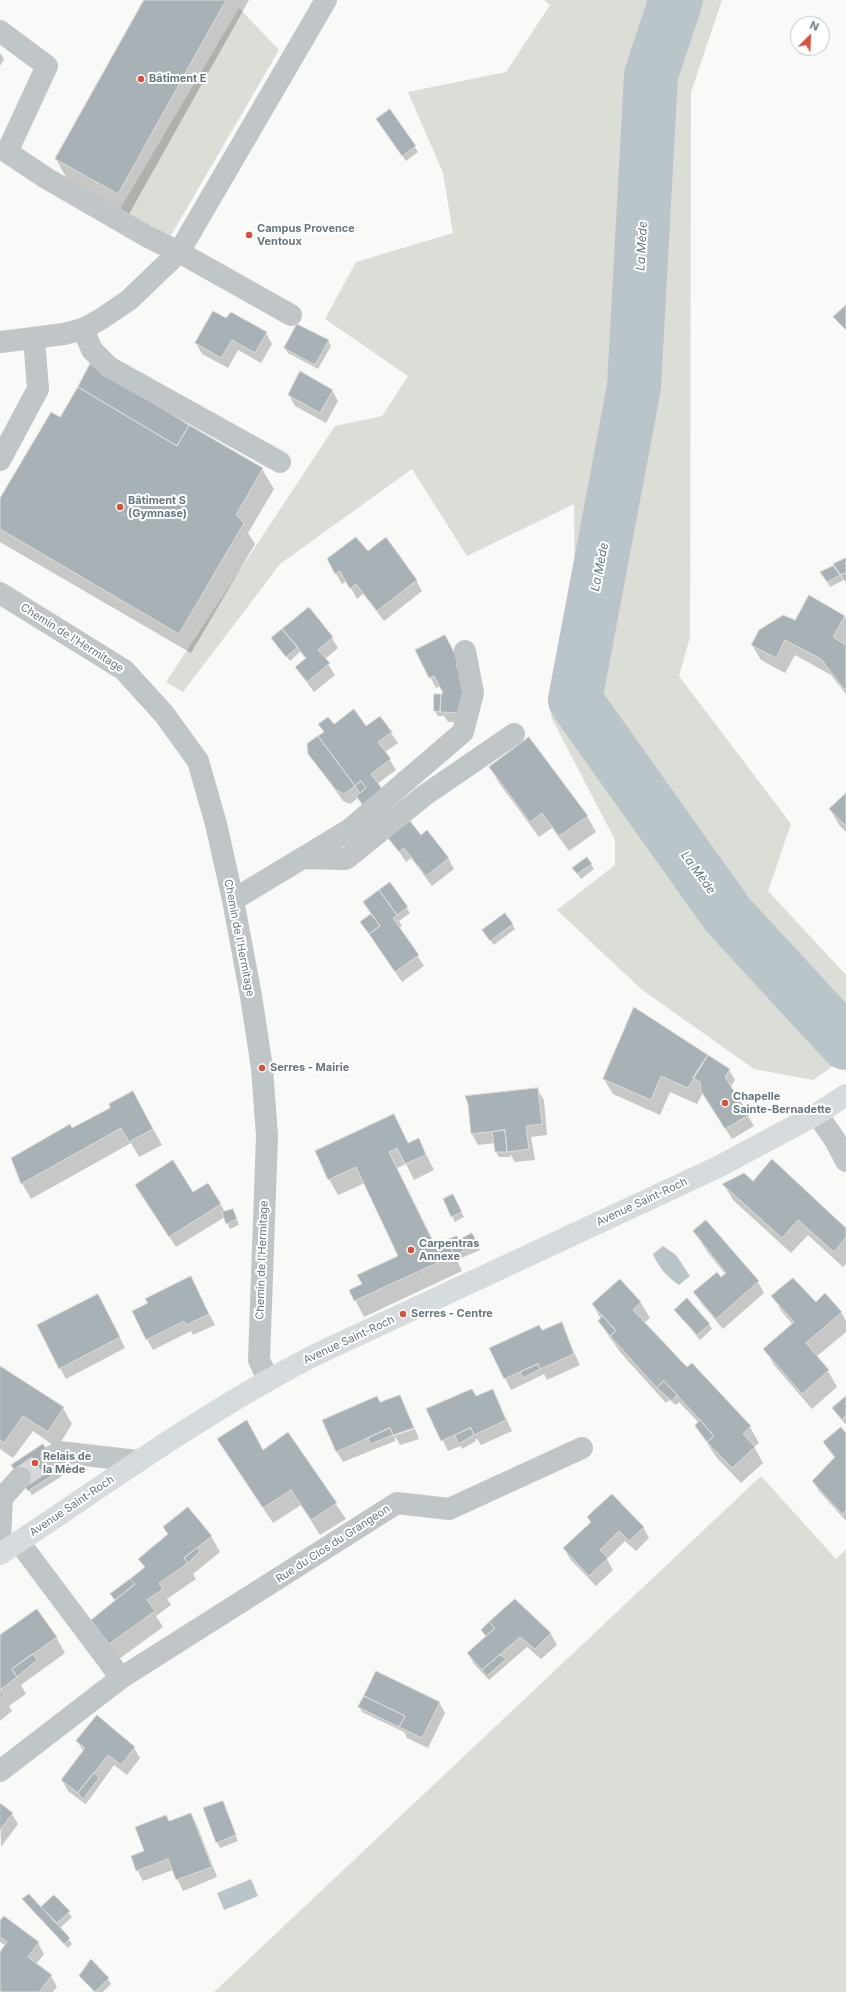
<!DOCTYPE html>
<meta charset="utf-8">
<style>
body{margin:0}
#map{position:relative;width:846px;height:1992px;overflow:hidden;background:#f9f9f7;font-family:Inter,sans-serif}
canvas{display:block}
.north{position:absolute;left:790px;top:16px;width:40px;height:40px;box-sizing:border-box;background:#fff;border:1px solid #c2c9cc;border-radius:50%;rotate:24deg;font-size:11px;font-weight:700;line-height:16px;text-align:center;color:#667780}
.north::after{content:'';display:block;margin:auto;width:14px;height:18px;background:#d85138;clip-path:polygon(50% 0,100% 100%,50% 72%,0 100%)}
</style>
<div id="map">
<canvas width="846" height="1992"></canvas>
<div class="north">N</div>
</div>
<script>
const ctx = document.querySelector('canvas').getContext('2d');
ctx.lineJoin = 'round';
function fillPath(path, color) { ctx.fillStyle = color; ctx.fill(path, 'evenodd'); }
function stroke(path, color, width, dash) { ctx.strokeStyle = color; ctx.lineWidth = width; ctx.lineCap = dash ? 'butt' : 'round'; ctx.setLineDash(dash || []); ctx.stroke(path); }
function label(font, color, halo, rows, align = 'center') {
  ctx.font = font + ' Inter,sans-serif'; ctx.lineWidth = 4; ctx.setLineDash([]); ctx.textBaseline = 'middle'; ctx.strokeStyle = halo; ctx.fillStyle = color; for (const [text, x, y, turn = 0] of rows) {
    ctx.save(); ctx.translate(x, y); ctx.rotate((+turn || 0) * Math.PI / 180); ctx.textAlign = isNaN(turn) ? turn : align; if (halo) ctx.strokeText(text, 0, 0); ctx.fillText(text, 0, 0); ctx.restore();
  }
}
const green = new Path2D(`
 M 544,0 L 722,0 L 691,92 L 690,637 L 679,676 L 791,824 L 768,891 L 846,975 L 846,1057 L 813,1080 L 754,1069 L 641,989 L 557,910 L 615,865 L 615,840 L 551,717 L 575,601 L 574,504 L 467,556 L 412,469 L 280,564 L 183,692 L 166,682 L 335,426 L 382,416 L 408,376 L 325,319 L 356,262 L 453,233 L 443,173 L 408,92 L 506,72 L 550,5 Z
 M 239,8 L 279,50 L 170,237 L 119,211 Z
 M 761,1476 L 836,1559 L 846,1549 L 846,1992 L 214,1992 Z`);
const water = new Path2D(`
 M 663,1246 L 676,1255 L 690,1276 L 679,1285 C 668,1278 658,1267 653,1254 Z
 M 251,1879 L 258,1896 L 224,1910 L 217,1893 Z`);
const shadow = new Path2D(`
 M 145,0 L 249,0 L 129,214 L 67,179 L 56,159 Z
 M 0,53 L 4,59 L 0,66 Z
 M 390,110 L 418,152 L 406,161 L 380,124 Z
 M 227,319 L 266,333 L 272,344 L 261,363 L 238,350 L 228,368 L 202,354 L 196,343 Z
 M 328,341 L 331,346 L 318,369 L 288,353 L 285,348 Z
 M 332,390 L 338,401 L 326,423 L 295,406 L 289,395 Z
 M 189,425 L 262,469 L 274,489 L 248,533 L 255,544 L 191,653 L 0,542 L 0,500 Z
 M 368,552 L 416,580 L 422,591 L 384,621 L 363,594 L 357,599 L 347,581 L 342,584 L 328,560 Z
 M 846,559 L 846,583 L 844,580 L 830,587 L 821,573 Z
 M 309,609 L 332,638 L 338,648 L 325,659 L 335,675 L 314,692 L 296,667 L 306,659 L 300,652 L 290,661 L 276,643 Z
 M 844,617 L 846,619 L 846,694 L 831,675 L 795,655 L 785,673 L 761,660 L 752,645 L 795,622 Z
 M 445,637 L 465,674 L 469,723 L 448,722 L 444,716 L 438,716 L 435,711 L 444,694 L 441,686 L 436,688 L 417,651 Z
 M 380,717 L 398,743 L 385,752 L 396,770 L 377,784 L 363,807 L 358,798 L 350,804 L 343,801 L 309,753 L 333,726 L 366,727 Z
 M 490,767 L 587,816 L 596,832 L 569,851 L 552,828 L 539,837 L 499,783 Z
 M 846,794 L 846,832 L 839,825 L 830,809 Z
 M 420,837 L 448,858 L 454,869 L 432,886 L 411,858 L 406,862 L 390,838 Z
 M 591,864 L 594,869 L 581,879 L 577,873 Z
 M 390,884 L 410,913 L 399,921 L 402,926 L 399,928 L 424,966 L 402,982 L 361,922 L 372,914 L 364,902 Z
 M 512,924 L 515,929 L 494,945 L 486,935 Z
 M 729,1070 L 735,1080 L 730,1088 L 754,1126 L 732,1139 L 703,1093 L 697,1104 L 670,1092 L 660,1115 L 613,1094 L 604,1079 Z
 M 537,1089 L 544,1100 L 547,1135 L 531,1137 L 535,1160 L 515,1162 L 510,1154 L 510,1157 L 499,1157 L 496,1152 L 495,1143 L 478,1145 L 472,1134 L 469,1103 Z
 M 142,1108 L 162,1145 L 139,1157 L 131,1143 L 31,1199 L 22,1183 Z
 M 394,1116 L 409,1144 L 419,1140 L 434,1170 L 414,1180 L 406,1164 L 397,1168 L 438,1250 L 459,1241 L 475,1240 L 480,1250 L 457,1260 L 462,1271 L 364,1317 L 350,1290 L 363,1284 L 399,1257 L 365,1183 L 338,1195 L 329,1179 Z
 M 753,1182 L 846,1229 L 846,1264 L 843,1267 L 808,1235 L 791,1253 L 733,1200 L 724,1185 Z
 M 208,1184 L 225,1212 L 233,1210 L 239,1225 L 230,1229 L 225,1217 L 176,1247 L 142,1196 L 193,1193 Z
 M 444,1200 L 455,1200 L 464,1217 L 455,1222 Z
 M 705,1222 L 758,1282 L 764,1293 L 723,1329 L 701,1303 L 695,1293 L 726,1275 L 708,1253 L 694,1231 Z
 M 620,1280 L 641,1303 L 650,1318 L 644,1323 L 687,1369 L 692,1364 L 750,1427 L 759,1443 L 754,1447 L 763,1463 L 741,1483 L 717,1458 L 699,1431 L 699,1423 L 679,1402 L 676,1405 L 669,1400 L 666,1403 L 620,1352 L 602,1326 L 599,1321 L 601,1319 L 593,1305 Z
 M 196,1288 L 215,1325 L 193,1335 L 191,1331 L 153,1350 L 147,1339 Z
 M 773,1296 L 815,1303 L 841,1312 L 846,1321 L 846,1332 L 816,1357 L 828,1371 L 837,1387 L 812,1409 L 774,1365 L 765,1349 L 793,1325 L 782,1312 Z
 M 104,1306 L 125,1348 L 66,1379 L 60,1368 Z
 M 675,1310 L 709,1324 L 712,1329 L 700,1340 Z
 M 561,1324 L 580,1365 L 547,1380 L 544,1374 L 511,1390 L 490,1348 Z
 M 0,1367 L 63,1408 L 72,1424 L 57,1448 L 33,1431 L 13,1458 L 0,1449 Z
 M 493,1391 L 512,1431 L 481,1445 L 477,1439 L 475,1439 L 476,1441 L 462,1449 L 461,1446 L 448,1451 L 428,1409 L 476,1397 Z
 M 400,1396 L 414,1427 L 393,1434 L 393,1436 L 415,1429 L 419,1439 L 400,1445 L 395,1436 L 395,1441 L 343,1462 L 337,1452 Z
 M 846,1398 L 846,1423 L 845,1424 L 833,1408 Z
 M 288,1434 L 346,1519 L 320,1535 L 301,1505 L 273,1523 L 218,1440 L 263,1451 Z
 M 846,1434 L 846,1521 L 819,1491 L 813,1481 L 835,1459 L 824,1443 Z
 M 43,1445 L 62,1476 L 32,1495 L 15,1470 Z
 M 592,1523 L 643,1527 L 649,1538 L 636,1551 L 625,1541 L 607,1559 L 613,1570 L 596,1586 L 570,1559 L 564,1548 Z
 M 211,1536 L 220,1552 L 193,1574 L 196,1579 L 167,1599 L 171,1605 L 156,1616 L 163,1627 L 119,1659 L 102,1636 L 115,1601 L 111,1594 L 145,1568 L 140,1559 Z
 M 515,1600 L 551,1634 L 557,1645 L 541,1659 L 527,1647 L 489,1680 L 474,1664 L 468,1653 L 487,1637 L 482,1630 Z
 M 0,1636 L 56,1637 L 65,1653 L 21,1685 L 26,1694 L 9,1706 L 12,1711 L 0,1721 Z
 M 439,1702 L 445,1713 L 428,1748 L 407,1738 L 404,1732 L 362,1712 L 359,1707 Z
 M 77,1741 L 134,1748 L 140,1758 L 127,1775 L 114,1765 L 86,1804 L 84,1803 L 68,1791 L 62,1780 L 84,1752 Z
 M 0,1805 L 12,1814 L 18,1824 L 1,1847 Z
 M 225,1807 L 238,1841 L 220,1848 L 217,1842 Z
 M 191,1814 L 197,1825 L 217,1877 L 183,1891 L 173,1870 L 143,1881 L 137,1870 L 145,1851 L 169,1822 Z
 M 54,1896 L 72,1917 L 60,1928 L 72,1944 L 68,1948 L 24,1899 L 41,1909 Z
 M 0,1923 L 38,1943 L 44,1954 L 36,1964 L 51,1976 L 57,1987 L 53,1992 L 0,1992 L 0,1953 L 6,1946 L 0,1942 Z
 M 80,1976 L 108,1979 L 111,1984 L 103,1992 L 94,1992 Z`);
const river = new Path2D(`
 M 676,0 L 651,75 L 634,387 L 575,700 L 728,915 L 846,1043`);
const building = new Path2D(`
 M 144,0 L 226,0 L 118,194 L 55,159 Z
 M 390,109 L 416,146 L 402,156 L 376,119 Z
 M 846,305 L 846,330 L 833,317 Z
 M 213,311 L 226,318 L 231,312 L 267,332 L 255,353 L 232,340 L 221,358 L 195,343 Z
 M 297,324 L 329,340 L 315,365 L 284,348 Z
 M 90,364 L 189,425 L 177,446 L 78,387 Z
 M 300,371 L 333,390 L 320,413 L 288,395 Z
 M 78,387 L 177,446 L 189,425 L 263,468 L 236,515 L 244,523 L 179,634 L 0,529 L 0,498 L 51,412 L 60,417 Z
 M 356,537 L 368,551 L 386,537 L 417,580 L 377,611 L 356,584 L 350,589 L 340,571 L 335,574 L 327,559 Z
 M 846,558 L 846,573 L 841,575 L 833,564 Z
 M 833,566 L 840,575 L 827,582 L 820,572 Z
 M 846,573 L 846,580 L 845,581 L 841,575 Z
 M 809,595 L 845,616 L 833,637 L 846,645 L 846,688 L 844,689 L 821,659 L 785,640 L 776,658 L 751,645 L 759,630 L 783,615 L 795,620 Z
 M 309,607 L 333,637 L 318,650 L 330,663 L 307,682 L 295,667 L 306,658 L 282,629 Z
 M 282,629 L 298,647 L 286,657 L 271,638 Z
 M 445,635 L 460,663 L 456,665 L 465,683 L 464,713 L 440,712 L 441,694 L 443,693 L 434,676 L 429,678 L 415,650 Z
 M 434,694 L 441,694 L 440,712 L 434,711 Z
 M 354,709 L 366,726 L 380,716 L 392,732 L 378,742 L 391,759 L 371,774 L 386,794 L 366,809 L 356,796 L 366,788 L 361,781 L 355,786 L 318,736 L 324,732 L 318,724 L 328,717 L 334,724 Z
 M 318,736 L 355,786 L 344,794 L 336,790 L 308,754 L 307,744 Z
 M 529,737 L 588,816 L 559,836 L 542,813 L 530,822 L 489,767 Z
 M 361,781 L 366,788 L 360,793 L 355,786 Z
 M 846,793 L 846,826 L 829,809 Z
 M 410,821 L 421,835 L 427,830 L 449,858 L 426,876 L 404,848 L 399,852 L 388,838 Z
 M 587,857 L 592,864 L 577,874 L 572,868 Z
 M 390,882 L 408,907 L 397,915 L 379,890 Z
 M 379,890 L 397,915 L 393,918 L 419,955 L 395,972 L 369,934 L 380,926 L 363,902 Z
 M 505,913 L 513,924 L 490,941 L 482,930 Z
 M 371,914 L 380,926 L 369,934 L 360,922 Z
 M 634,1007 L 708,1055 L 688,1088 L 661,1076 L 651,1100 L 603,1079 Z
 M 708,1055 L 730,1069 L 725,1077 L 749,1115 L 725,1129 L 701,1091 L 700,1082 L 693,1078 Z
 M 538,1088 L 542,1124 L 526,1126 L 529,1149 L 507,1152 L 505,1130 L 471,1134 L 468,1104 L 465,1096 Z
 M 133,1091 L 153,1129 L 129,1142 L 121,1128 L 21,1184 L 11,1158 L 70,1124 L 72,1128 L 110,1108 L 109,1104 Z
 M 394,1114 L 408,1143 L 419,1138 L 426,1155 L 405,1164 L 397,1148 L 389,1152 L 437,1250 L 449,1244 L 454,1255 L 354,1301 L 349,1290 L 362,1284 L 357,1275 L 398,1256 L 356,1167 L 328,1180 L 315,1151 Z
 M 505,1130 L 507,1152 L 495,1152 L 492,1132 Z
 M 772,1159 L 846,1228 L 846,1237 L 834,1252 L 798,1220 L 782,1238 L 722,1184 L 744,1173 L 753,1181 Z
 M 173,1160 L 193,1192 L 208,1183 L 221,1204 L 169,1237 L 135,1185 Z
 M 453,1194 L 462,1212 L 451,1217 L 443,1199 Z
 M 233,1209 L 237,1219 L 226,1224 L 222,1212 Z
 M 706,1220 L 759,1281 L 716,1319 L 693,1292 L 717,1272 L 721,1277 L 726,1273 L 693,1231 Z
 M 472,1233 L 478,1244 L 464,1251 L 459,1240 Z
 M 457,1236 L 459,1240 L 449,1244 L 447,1240 Z
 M 459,1240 L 464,1251 L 454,1255 L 449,1244 Z
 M 191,1276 L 209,1314 L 186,1325 L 184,1321 L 146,1340 L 132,1311 L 148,1303 L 145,1299 Z
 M 793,1278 L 816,1302 L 825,1293 L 842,1312 L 806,1343 L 829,1370 L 802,1394 L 763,1349 L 794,1322 L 771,1296 Z
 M 620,1279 L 641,1302 L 633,1310 L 687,1367 L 692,1363 L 751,1426 L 743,1434 L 755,1447 L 732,1468 L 707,1442 L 714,1436 L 700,1420 L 664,1381 L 657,1388 L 610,1336 L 616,1331 L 592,1304 Z
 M 98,1294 L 120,1337 L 59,1369 L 37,1325 Z
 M 687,1298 L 710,1324 L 697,1335 L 674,1310 Z
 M 603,1316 L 616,1331 L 610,1336 L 598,1321 Z
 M 562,1322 L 574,1354 L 540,1369 L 538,1364 L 504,1379 L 489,1348 L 539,1325 L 542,1330 Z
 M 538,1364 L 540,1369 L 523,1378 L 520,1372 Z
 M 0,1366 L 64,1407 L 48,1432 L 23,1416 L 4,1443 L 0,1440 Z
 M 664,1381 L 677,1395 L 672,1401 L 657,1388 Z
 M 472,1389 L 476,1396 L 493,1389 L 506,1420 L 474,1435 L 471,1428 L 441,1441 L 426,1409 Z
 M 400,1395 L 414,1428 L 393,1435 L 390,1428 L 336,1452 L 322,1420 L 377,1396 L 380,1402 Z
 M 846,1396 L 846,1415 L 842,1420 L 832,1408 Z
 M 247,1420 L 263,1450 L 288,1432 L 337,1503 L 311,1520 L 291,1490 L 263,1508 L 217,1439 Z
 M 700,1420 L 714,1436 L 707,1442 L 695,1426 Z
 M 841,1427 L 846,1433 L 846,1511 L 842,1514 L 812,1481 L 835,1457 L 823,1442 Z
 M 390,1428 L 393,1435 L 370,1444 L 368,1438 Z
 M 471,1428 L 474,1435 L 458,1444 L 455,1435 Z
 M 43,1444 L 60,1470 L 28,1491 L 11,1465 Z
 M 612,1494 L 644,1527 L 629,1541 L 619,1531 L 600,1550 L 608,1558 L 589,1576 L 563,1548 L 591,1522 L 587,1517 Z
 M 188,1507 L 212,1536 L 184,1558 L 188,1563 L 159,1583 L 163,1589 L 147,1600 L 155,1611 L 109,1644 L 91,1620 L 135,1584 L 130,1579 L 145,1567 L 138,1559 L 168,1534 L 163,1527 Z
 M 197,1548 L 200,1551 L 188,1563 L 184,1558 Z
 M 130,1579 L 135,1584 L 115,1600 L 110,1594 Z
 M 515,1599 L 551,1633 L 535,1649 L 520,1637 L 482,1670 L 467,1653 L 495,1628 L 489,1622 Z
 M 37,1609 L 57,1637 L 12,1669 L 17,1677 L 0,1690 L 4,1695 L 0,1698 L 0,1635 Z
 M 489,1622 L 495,1628 L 486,1636 L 481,1630 Z
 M 33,1654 L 37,1660 L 17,1677 L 12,1669 Z
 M 500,1655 L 506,1659 L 487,1676 L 482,1670 Z
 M 376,1671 L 440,1702 L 422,1738 L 399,1727 L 405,1716 L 364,1696 Z
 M 364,1696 L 405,1716 L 399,1727 L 358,1707 Z
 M 97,1715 L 135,1747 L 121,1765 L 108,1755 L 78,1793 L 61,1780 L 85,1748 L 76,1741 Z
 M 94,1773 L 99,1778 L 83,1799 L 78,1793 Z
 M 223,1801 L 236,1835 L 216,1843 L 203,1808 Z
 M 0,1803 L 13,1813 L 0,1830 Z
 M 191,1813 L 212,1867 L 176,1880 L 168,1859 L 136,1871 L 131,1856 L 144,1851 L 135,1827 L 166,1815 L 169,1821 Z
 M 29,1894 L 70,1938 L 64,1944 L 22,1899 Z
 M 54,1895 L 70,1911 L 57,1923 L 41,1907 Z
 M 4,1916 L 39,1942 L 28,1957 L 52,1975 L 39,1992 L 3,1992 L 0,1990 L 0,1952 L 7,1942 L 0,1937 L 0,1921 Z
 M 91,1959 L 109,1978 L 95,1992 L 79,1976 Z`);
const minorTunnel = new Path2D(`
 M 20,1478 L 51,1457`);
const minor = new Path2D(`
 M 0,31 L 47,66 L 7,152 L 46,178 L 148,237 L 179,252 L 291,315
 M 83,329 L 92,350 L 109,367 L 280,462
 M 0,342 L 64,334 L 83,329 L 101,319 L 129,300 L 179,252 L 326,0
 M 0,460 L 38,389 L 34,338
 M 0,593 L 124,670 L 164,714 L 198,761 L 216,824 L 233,900 L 251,996 L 262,1068 L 267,1136 L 259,1360 L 268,1379
 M 303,858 L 346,859 L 425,795 L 514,734
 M 233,900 L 349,830 L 463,732 L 473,693 L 465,651
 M 817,1114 L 835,1140 L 846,1161
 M 51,1457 L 60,1452 L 137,1461
 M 0,1539 L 2,1498 L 20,1478
 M 19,1542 L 121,1678 L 397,1503 L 449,1509 L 582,1448
 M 0,1771 L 121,1678`);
const major = new Path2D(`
 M 0,1554 C 104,1486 204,1412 315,1355 L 718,1167 L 817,1114 L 846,1095`);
const markers = [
 [141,79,4,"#d85138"],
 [249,235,4,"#d85138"],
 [120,507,4,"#d85138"],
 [262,1068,4,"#d85138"],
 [725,1103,4,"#d85138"],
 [411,1250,4,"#d85138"],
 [403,1314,4,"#d85138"],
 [35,1463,4,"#d85138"]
];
const poiNames = [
 ["Bâtiment E",149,79],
 ["Campus Provence",257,229],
 ["Ventoux",257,242],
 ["Bâtiment S",128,501],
 ["(Gymnase)",128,514],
 ["Serres - Mairie",270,1068],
 ["Chapelle",733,1097],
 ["Sainte-Bernadette",733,1110],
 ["Carpentras",419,1244],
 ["Annexe",419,1257],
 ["Serres - Centre",411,1314],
 ["Relais de",43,1457],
 ["la Mède",43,1470]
];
const streetNames = [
 ["Chemin de l'Hermitage",72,638,32],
 ["Chemin de l'Hermitage",239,938,79],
 ["Avenue Saint-Roch",642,1202,-25],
 ["Chemin de l'Hermitage",262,1260,-88],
 ["Avenue Saint-Roch",349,1340,-25],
 ["Avenue Saint-Roch",72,1506,-34],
 ["Rue du Clos du Grangeon",333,1544,-33]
];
const waterNames = [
 ["La Mède",642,246,-87],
 ["La Mède",600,567,-79],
 ["La Mède",698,873,54]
];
fillPath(green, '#daded7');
fillPath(water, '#bac5c9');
fillPath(shadow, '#0003');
stroke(river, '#bac5c9', 54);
fillPath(building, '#a8b1b6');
stroke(building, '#dbdbd9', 1);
stroke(minorTunnel, '#d4d8d9', 22, [22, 11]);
stroke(minor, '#c0c5c8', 22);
stroke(major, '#d6dbde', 22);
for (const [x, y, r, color] of markers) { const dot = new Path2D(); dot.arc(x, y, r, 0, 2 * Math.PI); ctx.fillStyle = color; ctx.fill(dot); stroke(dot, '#fff', 1.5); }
label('bold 11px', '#667780', '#fff', poiNames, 'left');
label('11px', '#667780', '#fff', streetNames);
label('italic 12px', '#61767a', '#fff', waterNames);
</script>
